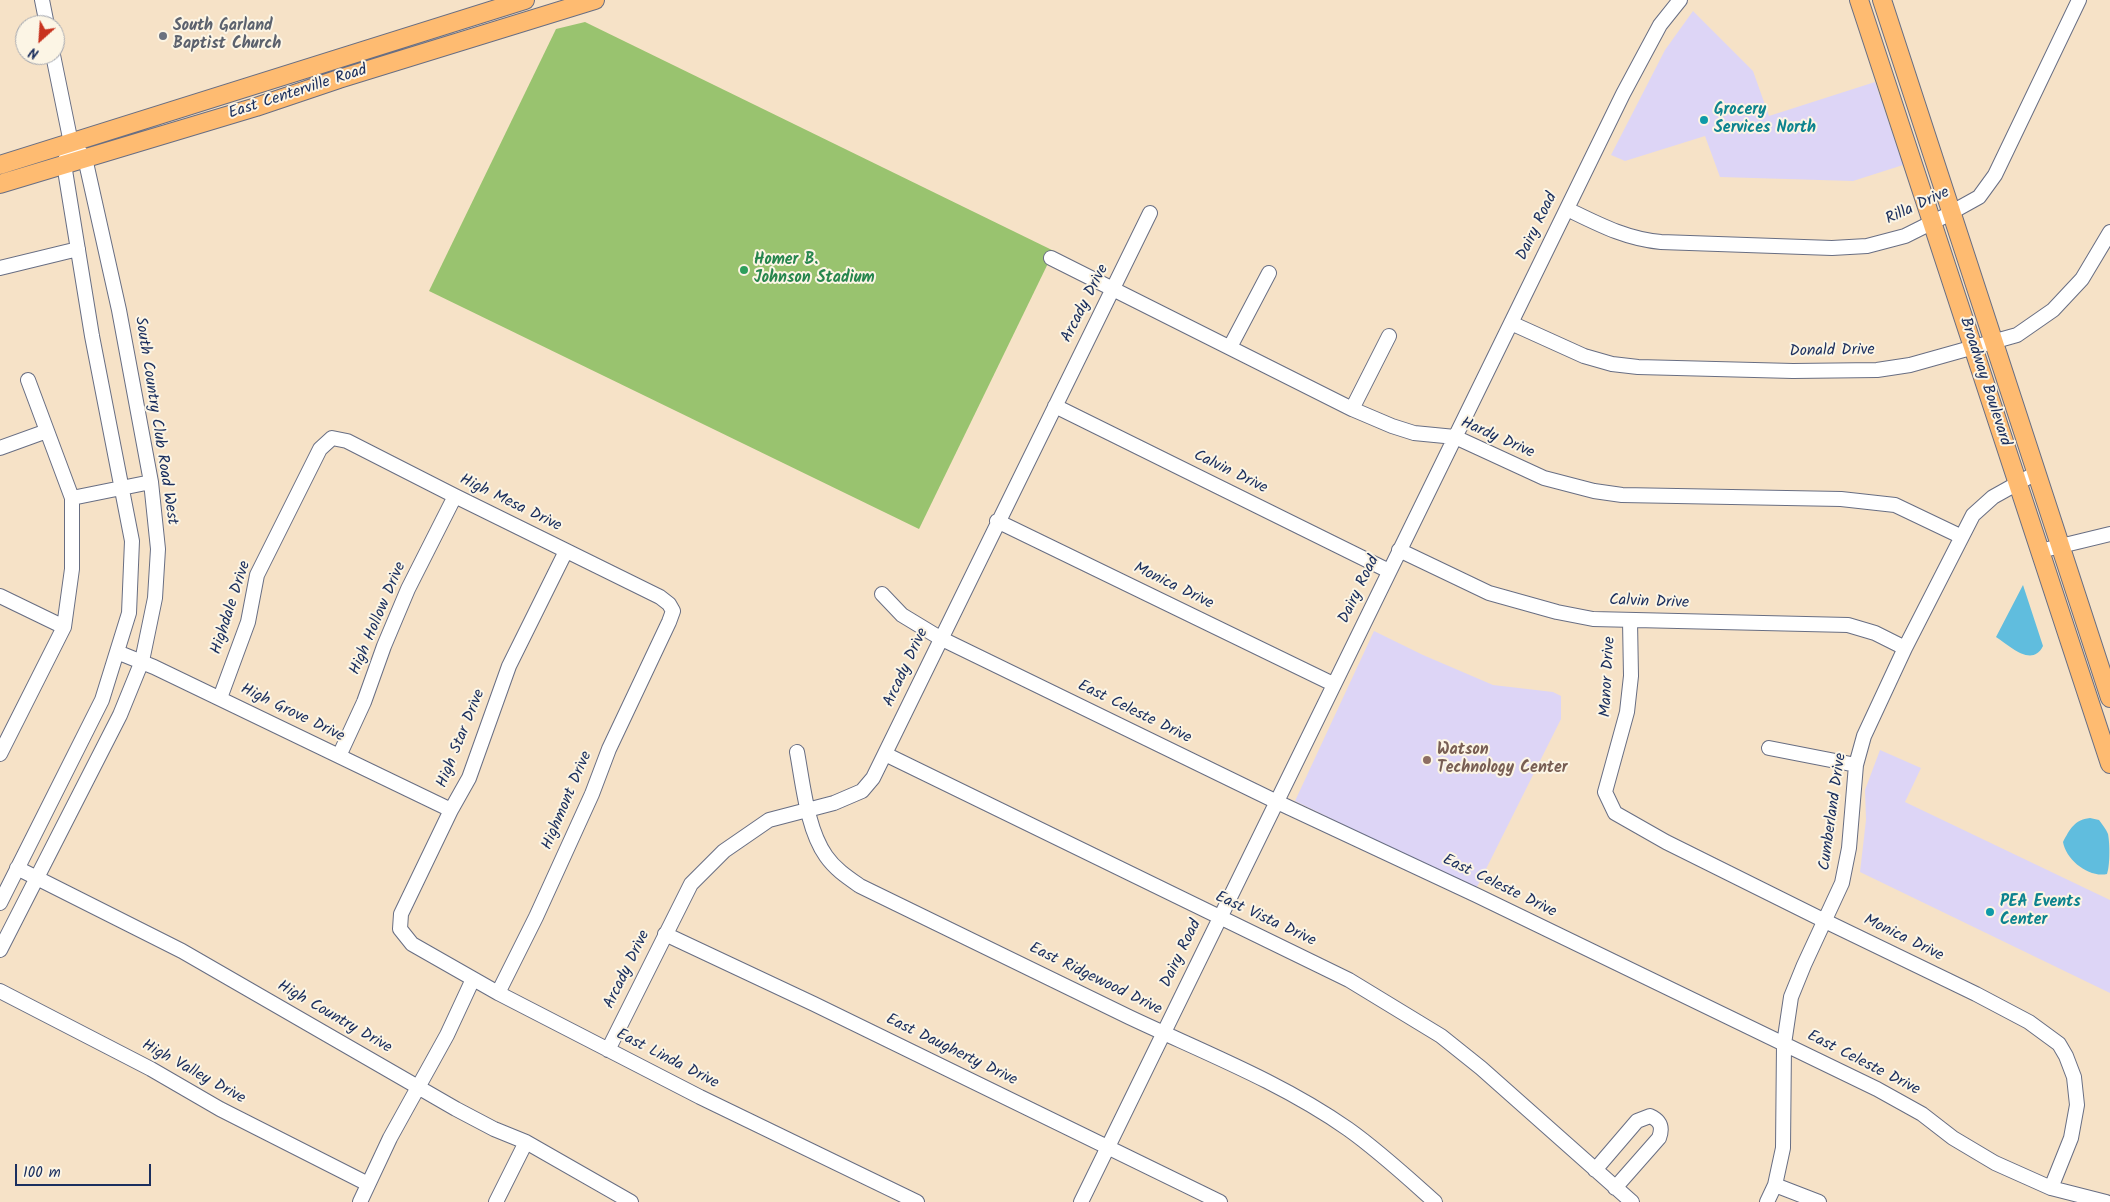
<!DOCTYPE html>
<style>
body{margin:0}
#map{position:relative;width:2110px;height:1202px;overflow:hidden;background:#f6e2c7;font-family:Kalam,sans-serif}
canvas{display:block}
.north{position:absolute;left:15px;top:15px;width:50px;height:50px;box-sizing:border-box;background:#fcf5e5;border:1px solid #a2a6af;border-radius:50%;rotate:206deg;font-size:14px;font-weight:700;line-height:20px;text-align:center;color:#1b2f5e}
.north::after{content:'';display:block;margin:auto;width:18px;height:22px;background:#c8321e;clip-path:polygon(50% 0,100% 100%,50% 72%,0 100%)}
.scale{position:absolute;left:15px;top:1164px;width:136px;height:22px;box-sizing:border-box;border:2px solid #1b2f5e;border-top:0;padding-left:6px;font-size:15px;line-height:18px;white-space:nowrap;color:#1b2f5e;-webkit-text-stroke:4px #fcf5e5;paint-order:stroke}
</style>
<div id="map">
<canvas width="2110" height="1202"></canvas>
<div class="north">N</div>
<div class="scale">100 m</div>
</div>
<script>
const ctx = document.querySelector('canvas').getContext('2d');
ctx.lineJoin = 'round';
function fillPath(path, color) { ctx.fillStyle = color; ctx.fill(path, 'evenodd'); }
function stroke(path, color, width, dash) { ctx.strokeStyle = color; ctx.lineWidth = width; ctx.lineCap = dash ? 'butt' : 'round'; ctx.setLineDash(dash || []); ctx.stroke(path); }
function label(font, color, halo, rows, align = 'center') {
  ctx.font = font + ' Kalam,sans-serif'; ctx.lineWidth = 4; ctx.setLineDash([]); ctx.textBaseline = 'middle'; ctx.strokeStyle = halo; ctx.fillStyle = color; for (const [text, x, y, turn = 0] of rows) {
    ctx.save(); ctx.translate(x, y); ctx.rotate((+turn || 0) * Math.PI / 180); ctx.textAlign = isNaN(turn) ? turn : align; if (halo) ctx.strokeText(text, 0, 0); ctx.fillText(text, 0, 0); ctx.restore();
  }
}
const built = new Path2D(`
 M 1693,11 L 1753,71 L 1769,116 L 1875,82 L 1903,165 L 1853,181 L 1720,177 L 1705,136 L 1625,161 L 1611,155 L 1665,50 Z
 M 1374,631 L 1423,655 L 1493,685 L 1553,692 L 1561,696 L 1561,719 L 1476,889 L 1295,801 Z
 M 1880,750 L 1921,768 L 1905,802 L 2110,900 L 2110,993 L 1860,872 L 1866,820 L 1865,790 Z`);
const green = new Path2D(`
 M 585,22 L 1054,251 L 919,529 L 429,291 L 556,29 Z`);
const water = new Path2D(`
 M 2023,585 L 2043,646 C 2032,668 2010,646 1996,637 Z
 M 2090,818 L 2099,820 C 2102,824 2106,829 2108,834 C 2110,844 2110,866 2107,874 C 2089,878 2066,860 2063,842 C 2070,829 2074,820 2090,818 Z`);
const minor = new Path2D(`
 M 42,0 L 47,25
 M 1567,209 C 1598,224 1626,239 1661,242 L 1832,248 L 1867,246 L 1905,236 L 1943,217 L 1979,197 L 1995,175 L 2079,0
 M 1051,258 L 1352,409 L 1392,426 L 1414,433 L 1455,437 L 1544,478 L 1594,491 L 1622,495 L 1841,499 L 1895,505 L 1960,536
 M 0,268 L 78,249
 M 1511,323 L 1584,356 L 1612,364 L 1638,367 L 1793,371 L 1877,370 L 1910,365 L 2017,335 L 2053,310 L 2082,279 L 2110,232
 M 1230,347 L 1269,273
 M 1055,406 L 1389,571
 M 1352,409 L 1389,336
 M 0,448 L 47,431
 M 72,498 L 151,482
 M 997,521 L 1333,684
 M 1399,550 L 1489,593 L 1557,612 L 1593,619 L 1848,625 L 1875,633 L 1905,648
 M 566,551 L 509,666 L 469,778 L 451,810 L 401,914 L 400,929 L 412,944 L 498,993 L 700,1097 L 917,1202
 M 2040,551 L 2110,534
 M 882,594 L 902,615 L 940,638 L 1275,801 L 1476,895 L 1877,1089 L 1922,1114 L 1953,1138 L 1995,1163 L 2051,1188 L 2106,1202
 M 0,596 L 64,627
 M 1630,621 L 1631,676 L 1627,712 L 1605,792 L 1615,813 L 1666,842 L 1825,921 L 1976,994 L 2029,1022 L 2059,1044 L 2066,1056 L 2074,1077 L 2077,1105 L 2071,1138 L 2051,1188
 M 117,652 L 154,667 L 451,810
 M 220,698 L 248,622 L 257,575 L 320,449 L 332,438 L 347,441 L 455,496 L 660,597 L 669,604 L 673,611 L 669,622 L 609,749 L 592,794 L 536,917 L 498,993
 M 1769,748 L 1856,765
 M 797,752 C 803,784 807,829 826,856 C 835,869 847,877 860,886 C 950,930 1039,973 1129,1017 C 1203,1052 1281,1082 1348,1129 C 1379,1151 1407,1177 1435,1202
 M 0,754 L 64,627 L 72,569 L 72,498 L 28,380
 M 885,754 L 1349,980 L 1441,1036 L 1481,1068 L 1632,1202
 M 339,756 L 364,702 L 384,646 L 408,589 L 455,496
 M 17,868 L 182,951 L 456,1109 L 494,1129 L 526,1142 L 631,1202
 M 0,903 L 102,700 L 129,613 L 132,541 L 92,336 L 64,164 L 71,143 L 53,55
 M 665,934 L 814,1004 L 1220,1202
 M 0,950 L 120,715 L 142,661 L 155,598 L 158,549 L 151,482 L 119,310 L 85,158 L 80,152
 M 0,991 L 151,1069 L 220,1109 L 368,1184
 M 608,1050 L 691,884 L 724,851 L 769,820 L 834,803 L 862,791 L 873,778 L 1150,213
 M 1595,1170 L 1637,1121 L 1650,1116 C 1661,1121 1663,1127 1659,1138 L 1615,1188
 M 1775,1185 L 1819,1202
 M 360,1202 L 390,1138 L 447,1035 L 473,979
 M 496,1202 L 526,1142
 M 1081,1202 L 1623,94 L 1660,25 L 1680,0
 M 1767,1202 L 1775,1185 L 1783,1148 L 1784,1044 L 1791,997 L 1804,965 L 1842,883 L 1849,848 L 1856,765 L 1864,736 L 1905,648 L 1973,515 L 1993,497 L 2036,473`);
const major = new Path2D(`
 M 1859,0 L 2110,764
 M 1882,0 L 2110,698
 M 0,165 L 525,0
 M 0,184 L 256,107 L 339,79 L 595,0`);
const markers = [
 [163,36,5,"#6b7280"],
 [1704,120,5,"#0f9aa8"],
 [744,270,5,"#2e9e5b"],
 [1427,760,5,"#8d6e63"],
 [1990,912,5,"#0f9aa8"]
];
const worshipNames = [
 ["South Garland",173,27],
 ["Baptist Church",173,45]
];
const streetNames = [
 ["East Centerville Road",298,93,-18],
 ["Rilla Drive",1918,207,-25],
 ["Dairy Road",1538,227,-64],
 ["Arcady Drive",1086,304,-63],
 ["Donald Drive",1832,352,-1],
 ["Broadway Boulevard",1984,382,72],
 ["South Country Club Road West",155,421,81],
 ["Hardy Drive",1497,439,24],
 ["Calvin Drive",1230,473,26],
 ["High Mesa Drive",510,504,26],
 ["Monica Drive",1173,587,26],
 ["Dairy Road",1360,590,-64],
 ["Calvin Drive",1649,603,2],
 ["Highdale Drive",232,608,-72],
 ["High Hollow Drive",379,619,-67],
 ["Arcady Drive",907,668,-65],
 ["Manor Drive",1609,677,-87],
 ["East Celeste Drive",1134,713,26],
 ["High Grove Drive",292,714,26],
 ["High Star Drive",462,739,-68],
 ["Highmont Drive",568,801,-67],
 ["Cumberland Drive",1834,812,-82],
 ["East Celeste Drive",1499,887,26],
 ["East Vista Drive",1265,920,25],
 ["Monica Drive",1903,939,26],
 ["Dairy Road",1182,954,-64],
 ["Arcady Drive",628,970,-64],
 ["East Ridgewood Drive",1095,980,26],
 ["High Country Drive",334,1018,30],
 ["East Daugherty Drive",951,1051,26],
 ["East Linda Drive",667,1060,27],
 ["East Celeste Drive",1863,1064,27],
 ["High Valley Drive",193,1073,29]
];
const cultureNames = [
 ["Grocery",1714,111],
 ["Services North",1714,129],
 ["PEA Events",2000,903],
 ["Center",2000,921]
];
const leisureNames = [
 ["Homer B.",754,261],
 ["Johnson Stadium",754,279]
];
const educationNames = [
 ["Watson",1437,751],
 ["Technology Center",1437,769]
];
fillPath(built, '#ddd5f6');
fillPath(green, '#99c36f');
fillPath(water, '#60bdde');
stroke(minor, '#686e83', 16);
stroke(major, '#686e83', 20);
stroke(minor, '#fff', 14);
stroke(major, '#febb71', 18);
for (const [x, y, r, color] of markers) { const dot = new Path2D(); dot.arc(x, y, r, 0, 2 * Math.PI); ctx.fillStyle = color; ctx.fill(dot); stroke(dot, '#fcf5e5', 2); }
label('bold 16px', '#5b616d', '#fcf5e5', worshipNames, 'left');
label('16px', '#1b2f5e', '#fcf5e5', streetNames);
label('bold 16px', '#0d838f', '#fcf5e5', cultureNames, 'left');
label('bold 16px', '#27864d', '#fcf5e5', leisureNames, 'left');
label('bold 16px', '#785e54', '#fcf5e5', educationNames, 'left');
</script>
